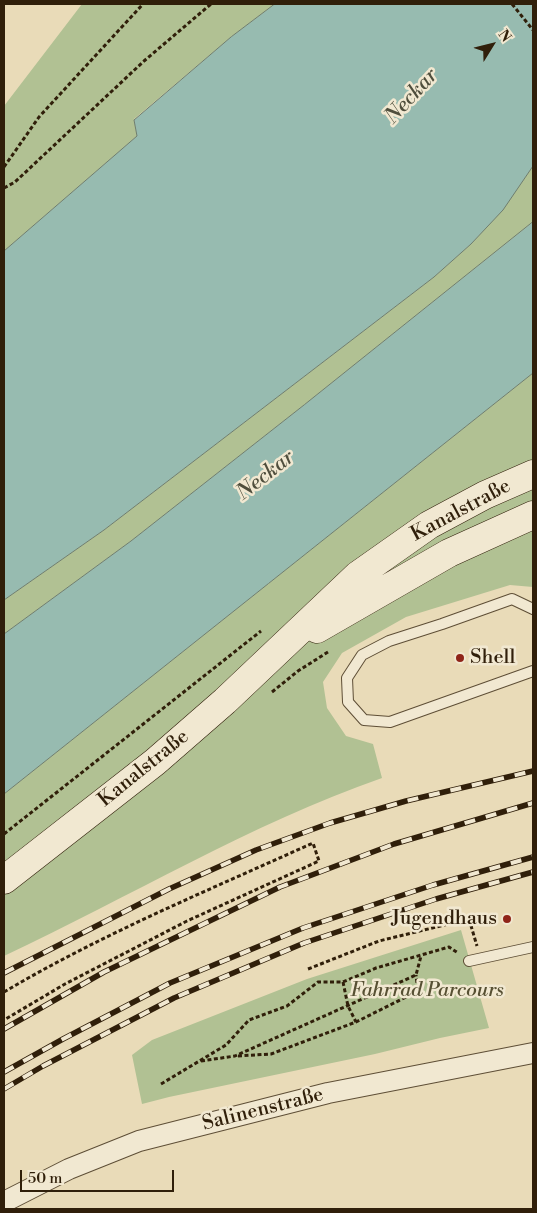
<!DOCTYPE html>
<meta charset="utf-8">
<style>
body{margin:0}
#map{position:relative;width:537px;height:1213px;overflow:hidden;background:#e9dbb8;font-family:"Libre Bodoni",serif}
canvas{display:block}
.frame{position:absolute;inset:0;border:5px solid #301f0a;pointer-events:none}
.north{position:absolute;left:467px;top:20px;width:50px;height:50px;-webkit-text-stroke:4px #f1e8d1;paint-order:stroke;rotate:54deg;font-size:14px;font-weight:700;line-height:20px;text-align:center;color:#301f0a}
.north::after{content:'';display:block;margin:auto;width:18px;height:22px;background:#301f0a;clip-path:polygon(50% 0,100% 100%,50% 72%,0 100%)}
.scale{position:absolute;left:20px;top:1170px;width:154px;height:22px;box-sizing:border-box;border:2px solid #301f0a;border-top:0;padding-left:6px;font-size:15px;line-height:18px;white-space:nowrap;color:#301f0a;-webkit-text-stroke:4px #f1e8d1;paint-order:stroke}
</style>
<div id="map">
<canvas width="537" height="1213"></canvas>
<div class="frame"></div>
<div class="north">N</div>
<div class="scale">50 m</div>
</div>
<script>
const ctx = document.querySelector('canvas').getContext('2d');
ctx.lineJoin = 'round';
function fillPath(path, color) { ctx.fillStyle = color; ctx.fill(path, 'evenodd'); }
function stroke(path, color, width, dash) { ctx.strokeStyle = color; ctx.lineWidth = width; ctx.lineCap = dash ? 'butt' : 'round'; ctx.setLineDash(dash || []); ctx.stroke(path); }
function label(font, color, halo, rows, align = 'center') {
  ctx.font = font + ' "Libre Bodoni",serif'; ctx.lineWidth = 5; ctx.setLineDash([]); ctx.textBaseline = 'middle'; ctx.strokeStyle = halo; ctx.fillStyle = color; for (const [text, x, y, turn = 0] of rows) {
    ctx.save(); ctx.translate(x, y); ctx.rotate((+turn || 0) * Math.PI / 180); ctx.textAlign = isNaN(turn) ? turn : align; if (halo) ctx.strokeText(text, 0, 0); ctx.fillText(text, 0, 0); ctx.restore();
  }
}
const green = new Path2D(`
 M 82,4 L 275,4 L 231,37 L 134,119 L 137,136 L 4,251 L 4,106 Z
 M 533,166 L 533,222 L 304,405 L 131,541 L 4,634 L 4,600 L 104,530 L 434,277 L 471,244 L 502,210 Z
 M 533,373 L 533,587 L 510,585 L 406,617 L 342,653 L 323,682 L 327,708 L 346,736 L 373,744 L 382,778 C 250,824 130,897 4,956 L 4,794 Z
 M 461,930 L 489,1028 L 440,1038 L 375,1054 L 169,1097 L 142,1104 L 132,1055 L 152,1040 L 307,979 Z`);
const water = new Path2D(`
 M 275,4 L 533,4 L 533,166 L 503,210 L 471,244 L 434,277 L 104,530 L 4,600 L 4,251 L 137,136 L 134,120 L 231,37 Z
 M 533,222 L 533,373 L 4,794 L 4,634 L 131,541 L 304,405 Z`);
const path = new Path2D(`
 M 512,4 L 533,30
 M 4,167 L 39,117 L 143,4
 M 4,188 L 15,182 L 144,61 L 211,4
 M 272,692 L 298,671 L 328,652
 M 4,834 L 261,631
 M 308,969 L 379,941 L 469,919 L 477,946
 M 343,982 L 348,1006 L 356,1022
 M 4,992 C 102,934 209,890 313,843 L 319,861 L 187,921 L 65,984 L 4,1020
 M 238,1056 L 271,1054 L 356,1022 L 418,991 L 416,975
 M 201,1061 L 235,1056 L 416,975 L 421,956
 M 161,1084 L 226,1045 L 249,1020 L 287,1006 L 318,982 L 343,982 L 376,968 L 449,947 L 458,953`);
const lane = new Path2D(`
 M 533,609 L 512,599 L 442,624 L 389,641 L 362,655 L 347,678 L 348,702 L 364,720 L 390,722 L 533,671
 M 469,961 L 533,947`);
const street = new Path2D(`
 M 4,1202 L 69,1169 L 139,1141 L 328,1093 L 533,1053`);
const secondary = new Path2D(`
 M 317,629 L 449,553 L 533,515
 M 4,880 L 155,762 L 225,701 L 358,575 L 429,525 L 485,495 L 533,474`);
const rail = new Path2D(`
 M 4,973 L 169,889 L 256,850 L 330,823 L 406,801 L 533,771
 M 4,1029 L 104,972 L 280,887 L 394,844 L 533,803
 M 4,1072 L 63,1039 L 170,983 L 303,928 L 433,885 L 533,857
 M 4,1089 L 43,1066 L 174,998 L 304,943 L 436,899 L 533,872`);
const markers = [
 [460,658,5,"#8f2418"],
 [507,919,5,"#8f2418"]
];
const streetNames = [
 ["Kanalstraße",461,511,-28],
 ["Kanalstraße",144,769,-39],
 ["Salinenstraße",263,1110,-14]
];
const poiNames = [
 ["Shell",470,658],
 ["Jugendhaus",497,919,"right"]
];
const parkNames = [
 ["Fahrrad Parcours",427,991]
];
const waterNames = [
 ["Neckar",412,97,-47],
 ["Neckar",266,476,-38]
];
fillPath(green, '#b1c193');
fillPath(water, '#97bbb0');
stroke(water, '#6e7d6e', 1);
stroke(lane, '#5e4e36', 12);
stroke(street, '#5e4e36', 22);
stroke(secondary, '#301f0a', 29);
stroke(path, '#301f0a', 3, [4, 2.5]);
stroke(lane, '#f1e8d1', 10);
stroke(street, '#f1e8d1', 20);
stroke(secondary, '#f1e8d1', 28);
stroke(rail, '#301f0a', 5.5);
stroke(rail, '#f1e8d1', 4, [11]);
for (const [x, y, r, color] of markers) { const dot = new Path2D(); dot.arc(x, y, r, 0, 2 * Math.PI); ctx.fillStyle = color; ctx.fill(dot); stroke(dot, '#f1e8d1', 2); }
label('20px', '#301f0a', '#f1e8d1', streetNames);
label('20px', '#301f0a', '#f1e8d1', poiNames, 'left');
label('italic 20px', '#575033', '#f1e8d1', parkNames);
label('italic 21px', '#4f4e3c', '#f1e8d1', waterNames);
</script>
